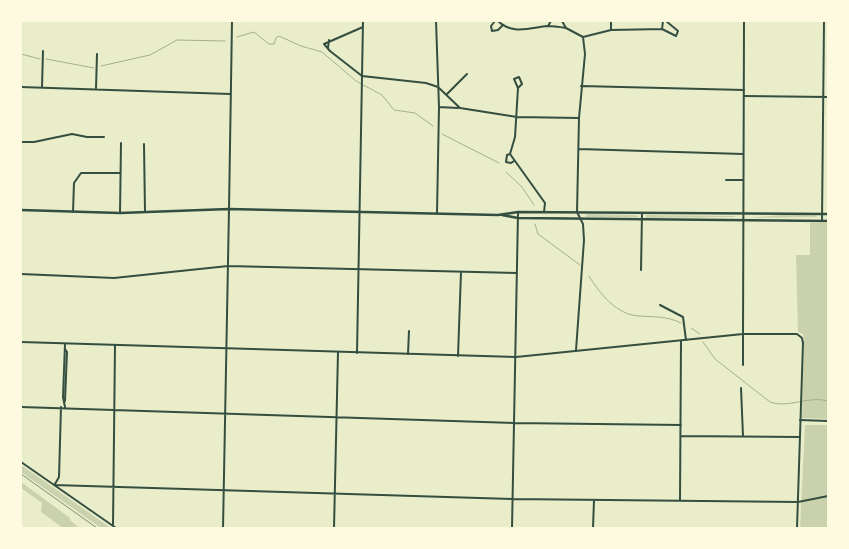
<!DOCTYPE html>
<style>
body{margin:0}
#map{position:relative;width:849px;height:549px;overflow:hidden;background:#e9edc9;font-family:"PT Sans",sans-serif}
canvas{display:block}
.frame{position:absolute;inset:0;border:22px solid #fefae0;pointer-events:none}
</style>
<div id="map">
<canvas width="849" height="549"></canvas>
<div class="frame"></div>
</div>
<script>
const ctx = document.querySelector('canvas').getContext('2d');
ctx.lineJoin = 'round';
function fillPath(path, color) { ctx.fillStyle = color; ctx.fill(path, 'evenodd'); }
function stroke(path, color, width, dash) { ctx.strokeStyle = color; ctx.lineWidth = width; ctx.lineCap = dash ? 'butt' : 'round'; ctx.setLineDash(dash || []); ctx.stroke(path); }
const green = new Path2D(`
 M 587,214 L 636,215 L 639,217 L 585,217 Z
 M 646,215 L 735,216 L 735,217 L 646,218 Z
 M 779,215 L 816,215 L 817,217 L 749,218 Z
 M 810,223 L 828,223 L 828,419 L 802,418 L 804,339 L 803,334 L 798,332 L 796,255 L 810,255 Z
 M 805,425 L 828,425 L 828,528 L 800,528 Z
 M 21,465 L 111,528 L 101,528 L 21,472 Z
 M 21,482 L 70,518 L 70,520 L 79,528 L 63,528 L 41,512 L 42,503 L 21,488 Z`);
const stream = new Path2D(`
 M 237,37 L 254,32 L 269,44 L 274,44 L 276,38 L 279,36 L 301,46 L 322,52 L 356,81 L 382,95 L 394,110 L 415,113 L 433,126
 M 21,54 L 40,59
 M 46,59 L 94,68
 M 101,66 L 150,55 L 177,40 L 225,41
 M 442,134 L 499,163
 M 506,172 L 522,187 L 534,205
 M 535,224 L 538,234 L 580,265
 M 589,276 C 600,294 617,315 639,316 C 654,317 667,316 681,323
 M 691,328 L 700,334
 M 703,342 L 715,359 L 770,402 C 788,409 809,395 828,401`);
const minor = new Path2D(`
 M 436,21 L 439,107 L 437,213
 M 495,21 L 491,26 L 492,31 L 498,30 L 503,25
 M 498,21 C 512,35 530,28 547,26 C 553,26 560,27 566,28
 M 562,21 L 566,28 L 583,37
 M 548,26 L 551,21
 M 363,27 L 324,44 L 330,51 L 362,76 L 426,83 L 438,87 L 460,108 L 517,117 L 579,118
 M 662,29 L 663,21
 M 611,30 L 611,21
 M 583,37 L 611,30 L 662,29 L 676,36 L 678,31 L 666,21
 M 328,48 L 329,40
 M 581,86 L 744,90
 M 21,87 L 230,94
 M 42,87 L 43,51
 M 96,88 L 97,54
 M 518,88 L 514,79 L 519,77 L 522,84 L 518,88 L 515,137 L 510,154 L 545,203 L 544,212
 M 447,94 L 467,74
 M 744,96 L 828,97
 M 439,107 L 458,108
 M 21,142 L 34,142 L 72,134 L 87,137 L 104,137
 M 144,144 L 145,212
 M 579,149 L 743,154
 M 510,154 L 507,155 L 506,162 L 511,163 L 514,161
 M 726,180 L 743,180
 M 73,212 L 74,183 L 81,173 L 120,173
 M 120,213 L 121,143
 M 822,221 L 824,21
 M 641,270 L 642,213
 M 21,274 L 114,278 L 228,266 L 517,273
 M 660,305 L 683,317 L 686,340
 M 743,334 L 743,365
 M 65,344 L 63,397 L 65,407
 M 65,349 L 67,352 L 65,401
 M 576,350 L 584,240 L 583,224 L 577,212 L 579,118 L 585,54 L 583,37
 M 357,353 L 363,21
 M 408,354 L 409,331
 M 458,356 L 461,272
 M 741,388 L 743,436
 M 21,407 L 514,423 L 681,425
 M 800,420 L 828,421
 M 681,436 L 800,437
 M 21,462 L 116,528
 M 55,484 L 59,477 L 61,407
 M 54,485 L 512,499 L 798,502 L 828,496
 M 680,501 L 681,341
 M 113,525 L 115,345
 M 223,528 L 229,209
 M 334,528 L 338,352
 M 512,528 L 518,213
 M 593,528 L 594,500`);
const tertiary = new Path2D(`
 M 229,209 L 232,21
 M 743,334 L 744,21
 M 21,342 L 516,357 L 743,334 L 797,334 L 802,338 L 803,343 L 797,528`);
const secondary = new Path2D(`
 M 21,210 L 120,213 L 229,209 L 498,215 L 518,212 L 828,214
 M 502,215 L 518,218 L 828,221`);
const rail = new Path2D(`
 M 21,474 L 97,528`);
fillPath(green, '#cad2ad');
stroke(stream, '#a3b18a', 1);
stroke(minor, '#344e41', 2);
stroke(tertiary, '#344e41', 2);
stroke(secondary, '#344e41', 2.5);
stroke(rail, '#7c8e77', 1);
</script>
